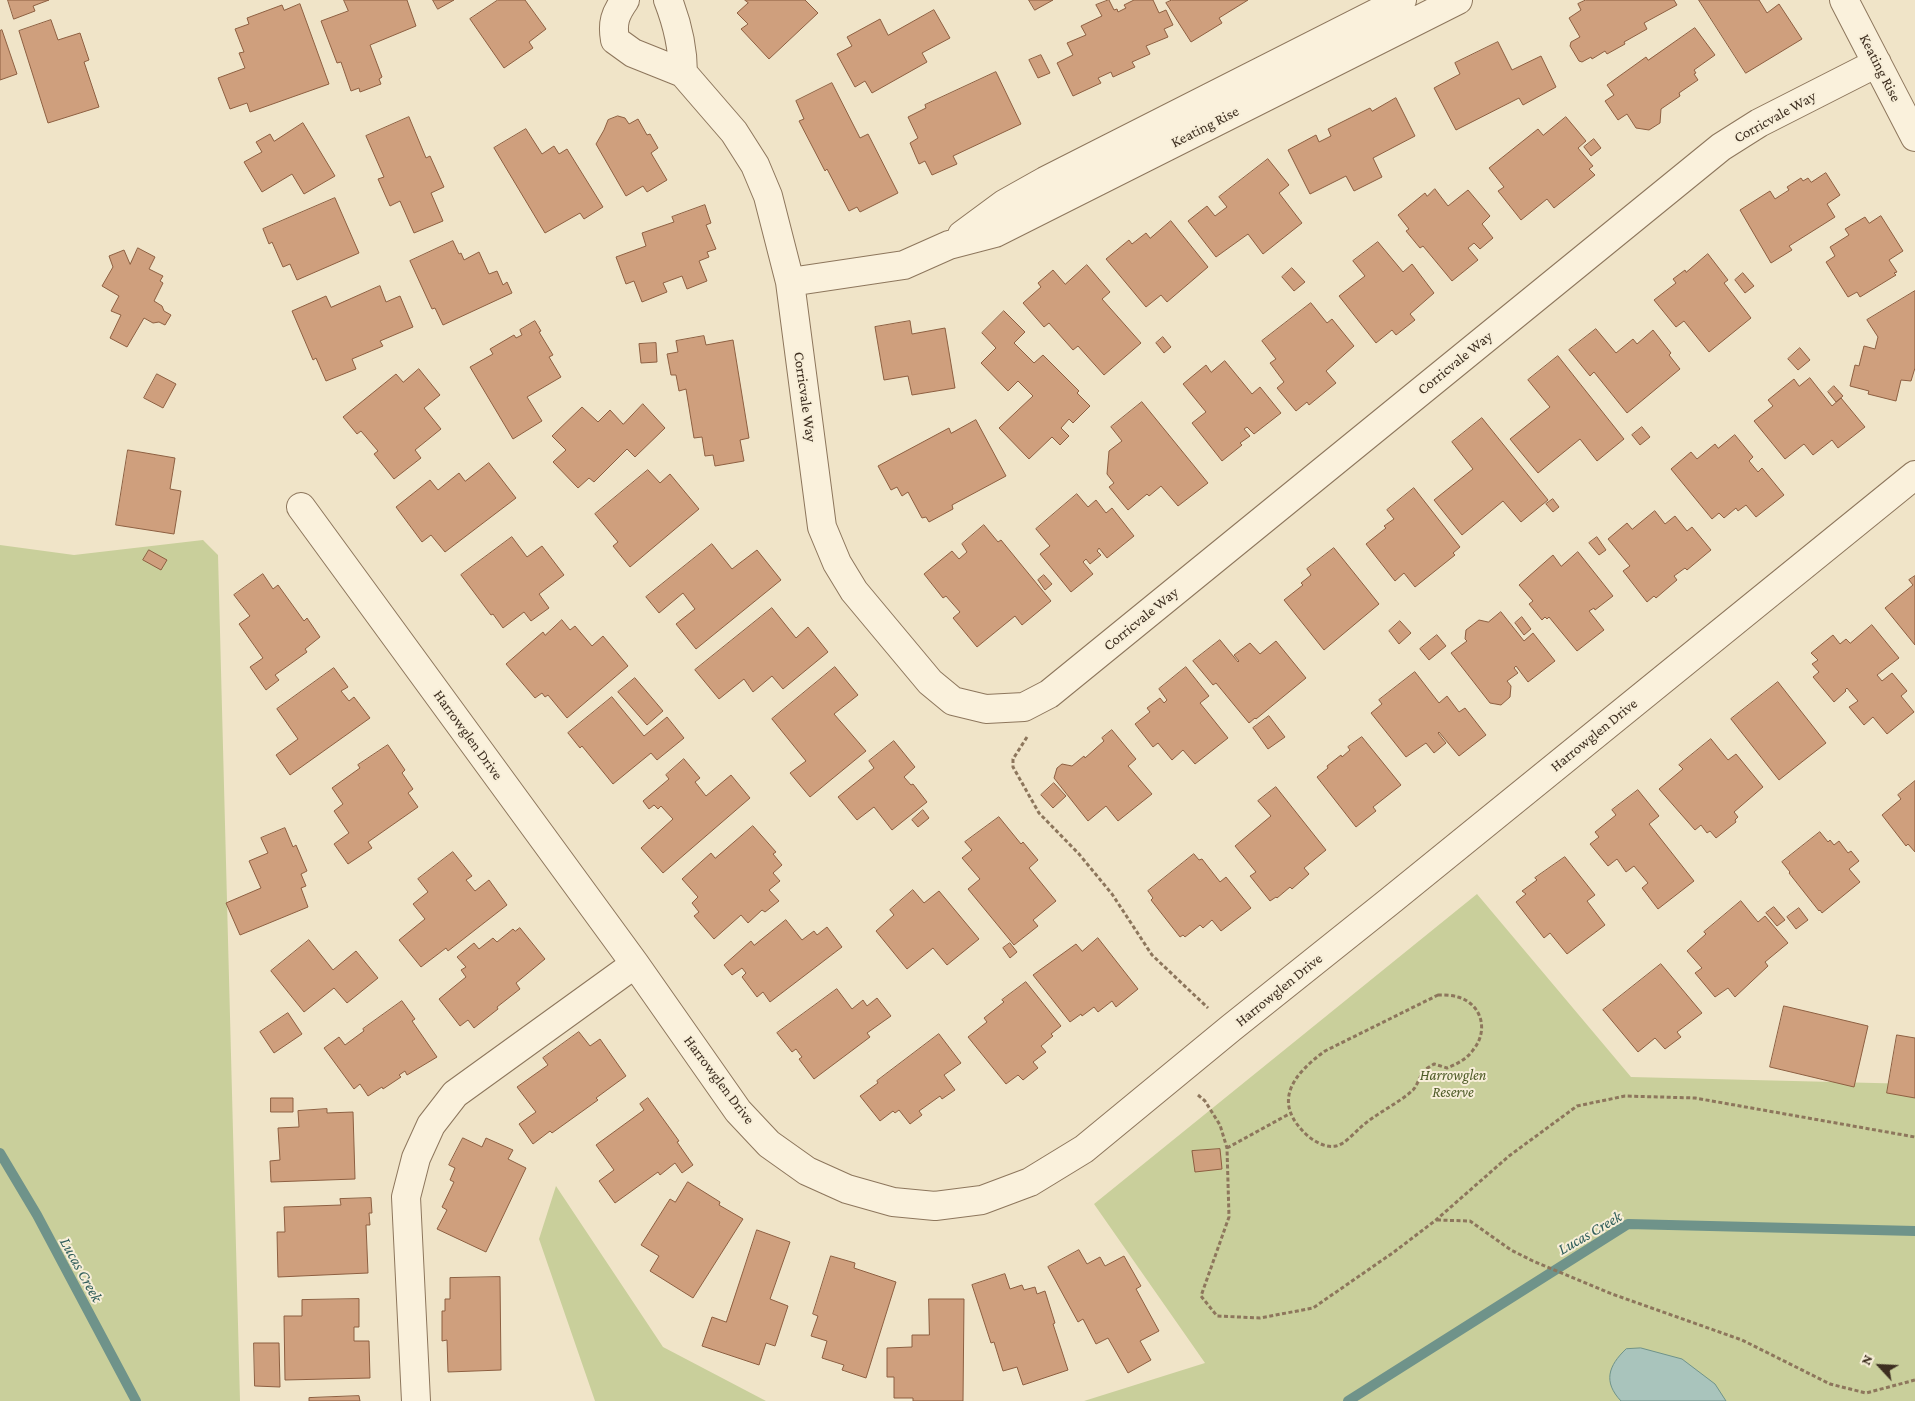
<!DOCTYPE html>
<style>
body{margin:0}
#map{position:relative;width:1915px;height:1401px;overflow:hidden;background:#f0e4c8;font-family:"Crimson Pro",serif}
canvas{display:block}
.north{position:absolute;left:1855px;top:1341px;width:50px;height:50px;-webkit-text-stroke:4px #f7eed8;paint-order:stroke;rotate:295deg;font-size:14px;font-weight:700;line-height:20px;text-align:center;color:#3d2e20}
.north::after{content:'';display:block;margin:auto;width:18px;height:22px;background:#3d2e20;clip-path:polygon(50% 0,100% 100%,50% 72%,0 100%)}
</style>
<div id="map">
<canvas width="1915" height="1401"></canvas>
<div class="north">N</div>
</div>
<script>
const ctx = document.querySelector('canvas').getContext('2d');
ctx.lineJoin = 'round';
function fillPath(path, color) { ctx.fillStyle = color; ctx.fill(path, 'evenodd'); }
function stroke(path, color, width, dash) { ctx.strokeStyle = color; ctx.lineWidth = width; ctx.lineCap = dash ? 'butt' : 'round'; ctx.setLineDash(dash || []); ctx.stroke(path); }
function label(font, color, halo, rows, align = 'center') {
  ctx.font = font + ' "Crimson Pro",serif'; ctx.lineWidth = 4; ctx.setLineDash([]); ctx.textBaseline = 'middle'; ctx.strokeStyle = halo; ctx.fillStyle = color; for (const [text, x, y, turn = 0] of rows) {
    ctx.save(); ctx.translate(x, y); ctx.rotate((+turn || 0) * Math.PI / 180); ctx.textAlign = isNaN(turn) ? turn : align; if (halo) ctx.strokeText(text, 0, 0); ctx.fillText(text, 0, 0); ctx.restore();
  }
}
const green = new Path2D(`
 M 203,540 L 218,555 L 240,1401 L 0,1401 L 0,545 L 74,555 Z
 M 1477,894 L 1631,1077 L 1915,1084 L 1915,1401 L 1084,1401 L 1205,1363 L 1094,1204 Z
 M 556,1186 L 663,1347 L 766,1401 L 595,1401 L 539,1239 Z`);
const water = new Path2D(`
 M 1641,1348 L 1682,1359 L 1715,1384 L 1726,1401 L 1621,1401 C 1603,1382 1608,1366 1626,1349 Z`);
const stream = new Path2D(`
 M 0,1153 L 37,1215 L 136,1401
 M 1348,1401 L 1628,1224 L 1915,1231`);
const building = new Path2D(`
 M 8,0 L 49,0 L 33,6 L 35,11 L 14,19 Z
 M 344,0 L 407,0 L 416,26 L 370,45 L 382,77 L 379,79 L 381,84 L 360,92 L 359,88 L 351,91 L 341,62 L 337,63 L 321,21 L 348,11 Z
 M 433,0 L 454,0 L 438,9 Z
 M 498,0 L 525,0 L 546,29 L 529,42 L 533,48 L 504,68 L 470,19 Z
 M 745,0 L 805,0 L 818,13 L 769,59 L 741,29 L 748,24 L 737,13 L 748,3 Z
 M 1029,0 L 1053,0 L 1035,10 Z
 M 1109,0 L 1114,10 L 1117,9 L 1118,12 L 1126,8 L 1124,5 L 1134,0 L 1153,0 L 1159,13 L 1166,10 L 1173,25 L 1164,29 L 1168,37 L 1146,46 L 1150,54 L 1132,62 L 1135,67 L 1113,77 L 1111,72 L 1098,78 L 1101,83 L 1073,96 L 1057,63 L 1073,55 L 1067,43 L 1086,35 L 1081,26 L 1102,16 L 1096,5 Z
 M 1172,0 L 1248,0 L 1219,18 L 1222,23 L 1191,42 L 1166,3 Z
 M 1586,0 L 1674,0 L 1677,5 L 1644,23 L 1647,29 L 1624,42 L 1625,44 L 1607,54 L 1605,51 L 1592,59 L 1591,57 L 1582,62 L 1579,61 L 1570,46 L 1571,42 L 1580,37 L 1569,18 L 1581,10 L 1578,4 Z
 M 1699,0 L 1759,0 L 1767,13 L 1779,4 L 1802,39 L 1746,73 Z
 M 300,4 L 329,84 L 250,112 L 247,103 L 230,109 L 218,78 L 245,68 L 239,53 L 244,52 L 235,29 L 249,24 L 247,18 L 282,5 L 284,10 Z
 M 934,10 L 950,38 L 922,53 L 927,62 L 872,93 L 865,81 L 855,87 L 837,54 L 852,46 L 847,37 L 880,19 L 888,35 Z
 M 51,20 L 58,40 L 80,33 L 89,60 L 84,62 L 99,107 L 48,123 L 19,31 Z
 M 1695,28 L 1715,55 L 1694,70 L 1696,73 L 1694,74 L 1698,80 L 1679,93 L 1680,96 L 1661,109 L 1660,123 L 1649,130 L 1636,128 L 1627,114 L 1618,120 L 1605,101 L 1614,95 L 1607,85 L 1646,57 L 1648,60 Z
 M 2,30 L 17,74 L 0,80 L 0,31 Z
 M 1498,42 L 1512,70 L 1541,56 L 1556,87 L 1523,105 L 1519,98 L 1456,130 L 1434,88 L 1460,74 L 1455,63 Z
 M 1041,55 L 1050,73 L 1038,78 L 1029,60 Z
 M 996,72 L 1021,124 L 953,156 L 957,164 L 932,175 L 925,161 L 919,164 L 910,143 L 918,138 L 908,117 L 926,108 L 925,105 Z
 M 832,83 L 860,138 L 868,134 L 898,193 L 860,212 L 857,207 L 849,211 L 827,169 L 825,171 L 799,121 L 804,119 L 796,101 Z
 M 1396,98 L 1415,136 L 1373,158 L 1382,177 L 1354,191 L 1346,176 L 1310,194 L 1288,150 L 1316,135 L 1319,142 L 1331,136 L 1328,129 L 1370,108 L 1372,111 Z
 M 618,116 L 625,118 L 629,124 L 638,119 L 647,135 L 650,134 L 658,148 L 651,153 L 667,180 L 647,192 L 643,186 L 626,196 L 596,144 L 604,130 L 608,120 Z
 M 409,117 L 426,158 L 430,156 L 444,187 L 431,193 L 443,221 L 414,233 L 400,201 L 390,206 L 378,179 L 384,177 L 366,136 Z
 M 1566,117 L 1586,141 L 1578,148 L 1593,166 L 1589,169 L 1595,175 L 1554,208 L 1547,199 L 1521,220 L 1498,191 L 1504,187 L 1489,168 L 1538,129 L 1543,135 Z
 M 303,123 L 335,176 L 304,194 L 292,174 L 262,192 L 244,162 L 262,152 L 256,142 L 270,134 L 274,141 Z
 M 526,129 L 542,154 L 554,146 L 559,154 L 567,149 L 603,207 L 584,219 L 580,213 L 545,233 L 494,148 Z
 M 1594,139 L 1601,148 L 1591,156 L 1584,147 Z
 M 1268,159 L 1289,185 L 1279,193 L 1302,223 L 1263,254 L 1248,234 L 1216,257 L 1188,221 L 1207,206 L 1215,216 L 1227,207 L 1219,197 Z
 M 1826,173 L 1840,195 L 1827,204 L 1835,217 L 1789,246 L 1792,250 L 1771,263 L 1740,210 L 1770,191 L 1775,199 L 1789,190 L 1787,187 L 1801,178 L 1803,181 L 1808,178 L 1811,182 Z
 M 1435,189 L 1448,206 L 1468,190 L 1490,216 L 1482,224 L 1493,238 L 1480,249 L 1474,243 L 1468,248 L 1478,260 L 1452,281 L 1423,246 L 1420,248 L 1406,231 L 1409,229 L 1398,215 L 1425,193 L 1427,196 Z
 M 335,198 L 359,253 L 297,280 L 290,264 L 283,267 L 272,242 L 269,244 L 263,229 Z
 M 705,205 L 711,223 L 706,225 L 716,249 L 707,252 L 709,257 L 699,261 L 707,281 L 687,289 L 682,276 L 663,283 L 667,292 L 642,302 L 634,281 L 626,284 L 616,257 L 646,246 L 642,233 L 674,222 L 672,217 Z
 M 1881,216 L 1903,251 L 1889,260 L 1897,272 L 1894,273 L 1896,275 L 1860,297 L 1857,292 L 1848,297 L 1826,262 L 1835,256 L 1830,247 L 1849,235 L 1845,229 L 1865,217 L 1869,223 Z
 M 1171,221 L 1208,267 L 1167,302 L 1161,295 L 1146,307 L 1106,259 L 1129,240 L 1132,244 L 1146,233 L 1150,238 Z
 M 453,241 L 459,254 L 461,253 L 464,260 L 479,252 L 489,274 L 497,271 L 503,285 L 507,282 L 512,293 L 443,325 L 435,308 L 432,309 L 410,261 Z
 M 1378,242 L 1403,272 L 1412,264 L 1434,293 L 1410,314 L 1415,320 L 1396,335 L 1392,330 L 1376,343 L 1339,296 L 1365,276 L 1353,261 Z
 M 138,248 L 155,257 L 149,269 L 163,276 L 160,281 L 163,283 L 154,301 L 162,306 L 164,311 L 171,315 L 165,325 L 159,322 L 153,323 L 144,318 L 127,347 L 110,338 L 121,315 L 111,311 L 119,296 L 102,286 L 113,267 L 109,256 L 124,250 L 130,264 Z
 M 1708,254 L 1728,280 L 1724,283 L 1751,318 L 1709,352 L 1684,321 L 1676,327 L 1654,300 L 1676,283 L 1673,279 L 1685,270 L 1686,272 Z
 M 1087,265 L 1110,292 L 1102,299 L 1141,343 L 1104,375 L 1078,346 L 1073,350 L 1049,323 L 1044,327 L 1023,303 L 1041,287 L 1038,283 L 1053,270 L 1065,284 Z
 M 1292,268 L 1305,282 L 1294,291 L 1282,277 Z
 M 1743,273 L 1754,286 L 1745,293 L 1735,280 Z
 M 380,286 L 386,302 L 400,296 L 413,327 L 380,341 L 383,346 L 352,359 L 356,369 L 326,381 L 316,358 L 313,360 L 292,311 L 326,296 L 331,307 Z
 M 1915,291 L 1915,368 L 1911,381 L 1901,380 L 1896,401 L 1868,394 L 1869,391 L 1850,386 L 1855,365 L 1859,366 L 1864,346 L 1875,349 L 1878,337 L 1867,320 Z
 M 1311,303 L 1327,323 L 1332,319 L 1354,346 L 1326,371 L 1336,383 L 1309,405 L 1307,402 L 1296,411 L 1277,388 L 1284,382 L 1270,363 L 1276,359 L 1262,341 Z
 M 1004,311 L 1025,332 L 1014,343 L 1034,363 L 1043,355 L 1079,391 L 1077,393 L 1090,406 L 1073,423 L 1069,419 L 1061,428 L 1069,436 L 1060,445 L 1052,437 L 1029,459 L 999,428 L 1033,396 L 1018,381 L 1008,391 L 981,363 L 996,348 L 982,333 Z
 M 535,321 L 541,331 L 539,332 L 553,355 L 549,357 L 561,377 L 527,397 L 542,421 L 513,439 L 470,367 L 493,354 L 490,349 L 514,335 L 516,338 L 522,335 L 520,330 Z
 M 910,321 L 912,334 L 945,328 L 955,388 L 912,395 L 908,376 L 884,380 L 875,327 Z
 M 1596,329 L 1616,353 L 1633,339 L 1637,344 L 1653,330 L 1671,353 L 1669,355 L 1680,369 L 1627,413 L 1594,372 L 1590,376 L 1569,350 Z
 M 704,336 L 706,345 L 733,340 L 749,438 L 740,440 L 744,461 L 715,466 L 713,455 L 705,456 L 702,437 L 694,438 L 686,389 L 679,391 L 676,375 L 671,375 L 667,354 L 678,352 L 676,341 Z
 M 1163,337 L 1171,347 L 1164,353 L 1156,343 Z
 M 656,343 L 657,362 L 641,363 L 639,344 Z
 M 1800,348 L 1810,360 L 1798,370 L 1788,359 Z
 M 1558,356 L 1624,439 L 1597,461 L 1580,439 L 1538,473 L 1510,439 L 1550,407 L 1528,380 Z
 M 1225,361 L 1252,394 L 1260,387 L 1281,413 L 1254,434 L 1247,427 L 1244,429 L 1250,436 L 1240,443 L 1242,445 L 1222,461 L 1192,423 L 1206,412 L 1183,384 L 1206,365 L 1211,372 Z
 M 419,369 L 440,395 L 424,408 L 441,429 L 415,450 L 421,458 L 394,479 L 374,454 L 378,451 L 361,431 L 357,434 L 343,417 L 396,374 L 403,382 Z
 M 157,374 L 176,384 L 163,408 L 144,398 Z
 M 1810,378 L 1832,406 L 1841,398 L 1865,427 L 1838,448 L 1832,440 L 1813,455 L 1804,444 L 1785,459 L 1754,421 L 1773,406 L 1768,400 L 1794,379 L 1799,386 Z
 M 1834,386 L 1843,396 L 1836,402 L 1828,392 Z
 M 1142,402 L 1208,483 L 1178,506 L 1161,486 L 1149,496 L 1147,494 L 1128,510 L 1109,487 L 1114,483 L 1107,474 L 1109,451 L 1122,441 L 1111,427 Z
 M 643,404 L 665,428 L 635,457 L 627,449 L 594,482 L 589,478 L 578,488 L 553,462 L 566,450 L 552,436 L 582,407 L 598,422 L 610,410 L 623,424 Z
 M 1482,418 L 1548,500 L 1521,522 L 1503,501 L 1462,535 L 1434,500 L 1473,469 L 1452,442 Z
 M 976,420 L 1006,476 L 952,505 L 953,509 L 929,522 L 926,517 L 922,518 L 908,492 L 902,496 L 897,487 L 891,490 L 878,466 L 949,428 L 951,433 Z
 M 1642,427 L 1650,437 L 1640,445 L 1632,435 Z
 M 1735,435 L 1753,457 L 1749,461 L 1758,472 L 1762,468 L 1784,495 L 1756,517 L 1746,505 L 1738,511 L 1736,508 L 1724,518 L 1719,513 L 1712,519 L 1671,469 L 1691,452 L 1697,459 L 1715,444 L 1718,448 Z
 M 128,450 L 175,458 L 170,489 L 181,491 L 174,534 L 116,525 Z
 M 489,463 L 516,498 L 445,552 L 431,535 L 422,542 L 396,507 L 430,480 L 438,490 L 459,473 L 465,481 Z
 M 648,470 L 660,483 L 670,474 L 699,509 L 630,567 L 613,546 L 618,542 L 595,514 Z
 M 1414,488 L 1460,547 L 1453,553 L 1455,555 L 1415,587 L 1404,573 L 1395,581 L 1366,544 L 1386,528 L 1384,526 L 1394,519 L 1387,510 Z
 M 1077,494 L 1088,507 L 1096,500 L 1106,513 L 1112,508 L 1134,536 L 1107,558 L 1099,548 L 1097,551 L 1101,555 L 1090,564 L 1086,559 L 1083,562 L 1093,574 L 1071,592 L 1040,554 L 1050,546 L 1036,529 Z
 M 1553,499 L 1559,507 L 1553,512 L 1546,504 Z
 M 1655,511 L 1665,524 L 1675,516 L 1687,531 L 1692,527 L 1711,550 L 1687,570 L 1685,568 L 1674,576 L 1677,580 L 1656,598 L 1654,596 L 1647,602 L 1623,571 L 1630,566 L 1608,539 L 1627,523 L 1632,529 Z
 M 984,525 L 998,542 L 1001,540 L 1051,601 L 1022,625 L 1015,616 L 977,647 L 953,618 L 960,612 L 946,596 L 943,598 L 924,574 L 952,551 L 959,559 L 967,552 L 962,544 Z
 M 512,537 L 527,557 L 542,546 L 564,575 L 539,594 L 549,608 L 531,621 L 524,612 L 503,628 L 493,614 L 491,615 L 461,575 Z
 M 1597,537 L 1606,550 L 1599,555 L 1589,543 Z
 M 712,544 L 732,569 L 757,550 L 781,580 L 696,649 L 676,624 L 695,609 L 683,593 L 659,613 L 646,597 Z
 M 1334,548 L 1379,604 L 1324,650 L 1284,600 L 1303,585 L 1301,583 L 1311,575 L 1307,569 Z
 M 149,550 L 167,560 L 161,570 L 143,560 Z
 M 1578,552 L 1613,596 L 1595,610 L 1594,608 L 1589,611 L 1604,630 L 1577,651 L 1549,617 L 1547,619 L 1545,617 L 1542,620 L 1529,604 L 1533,601 L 1519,585 L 1553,555 L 1561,566 Z
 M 263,574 L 273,589 L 278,585 L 304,621 L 307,618 L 320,637 L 305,649 L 307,652 L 275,675 L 279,680 L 266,690 L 250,667 L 263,658 L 239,624 L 250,616 L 234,595 Z
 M 1044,575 L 1052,584 L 1045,590 L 1038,580 Z
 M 1915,576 L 1915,645 L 1885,608 L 1913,585 L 1909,580 Z
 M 772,608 L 796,638 L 808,627 L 828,652 L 783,689 L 772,676 L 753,692 L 744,679 L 719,699 L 695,670 Z
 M 1501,612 L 1524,641 L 1533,633 L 1555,661 L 1528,682 L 1516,666 L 1514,668 L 1518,673 L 1507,681 L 1511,686 L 1510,697 L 1501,705 L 1490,703 L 1451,653 L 1467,641 L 1465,639 L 1466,630 L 1479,620 L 1488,622 Z
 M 1522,617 L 1531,629 L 1524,635 L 1515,623 Z
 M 562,620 L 570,630 L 575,626 L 592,646 L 603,636 L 628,666 L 567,718 L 548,695 L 545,697 L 542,693 L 535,698 L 506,664 L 543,632 L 545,635 Z
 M 1400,621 L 1411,633 L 1399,644 L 1389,631 Z
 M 1872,625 L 1899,658 L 1877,675 L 1882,681 L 1892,673 L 1907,691 L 1901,696 L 1914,712 L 1887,734 L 1873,717 L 1864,725 L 1849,707 L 1858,701 L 1847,688 L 1845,690 L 1846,691 L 1834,702 L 1813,677 L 1819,672 L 1812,664 L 1818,660 L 1811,653 L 1833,635 L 1840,644 L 1846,639 L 1850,643 Z
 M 1437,635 L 1446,646 L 1429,660 L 1420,649 Z
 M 1220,640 L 1238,662 L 1239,661 L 1234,655 L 1250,643 L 1260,654 L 1276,641 L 1306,678 L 1256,719 L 1255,718 L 1249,723 L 1216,683 L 1213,685 L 1193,661 Z
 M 835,667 L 858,695 L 834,714 L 866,751 L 810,797 L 790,773 L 806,761 L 772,719 Z
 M 1186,667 L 1209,696 L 1200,703 L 1228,738 L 1195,764 L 1183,750 L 1172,760 L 1158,743 L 1153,747 L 1135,724 L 1150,712 L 1147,708 L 1160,698 L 1164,703 L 1167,700 L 1159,689 Z
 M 334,668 L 348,687 L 341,691 L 349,701 L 354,697 L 370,718 L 290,775 L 276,755 L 298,739 L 277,709 Z
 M 1415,672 L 1439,703 L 1447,696 L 1459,712 L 1465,708 L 1486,735 L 1459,756 L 1439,732 L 1438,733 L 1446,743 L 1434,753 L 1426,743 L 1406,757 L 1371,713 L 1382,704 L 1379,700 Z
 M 635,678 L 663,711 L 647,725 L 618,692 Z
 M 1778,682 L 1826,743 L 1779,780 L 1731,719 Z
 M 612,697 L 644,736 L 667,717 L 684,738 L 657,760 L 651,753 L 613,784 L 582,746 L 580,748 L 568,733 Z
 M 1269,716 L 1285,737 L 1268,749 L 1253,728 Z
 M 1112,730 L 1136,759 L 1128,766 L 1152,794 L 1118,821 L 1106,806 L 1088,821 L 1054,778 L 1057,768 L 1062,764 L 1072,766 L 1084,756 L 1085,758 L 1104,741 L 1102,738 Z
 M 1362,737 L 1401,785 L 1373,807 L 1376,811 L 1356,827 L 1317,777 L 1328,768 L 1327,766 L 1341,755 L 1342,757 L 1350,750 L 1348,747 Z
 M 1711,739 L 1728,760 L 1736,754 L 1763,787 L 1734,812 L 1738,817 L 1735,820 L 1736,822 L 1716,838 L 1710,831 L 1707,833 L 1701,825 L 1695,830 L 1659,789 L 1683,769 L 1679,765 Z
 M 894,741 L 915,767 L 904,777 L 911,785 L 913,784 L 927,802 L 892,830 L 874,807 L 857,820 L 838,797 L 874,768 L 869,761 Z
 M 388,745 L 405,770 L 402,773 L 413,789 L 408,793 L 418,807 L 368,842 L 372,848 L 348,864 L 334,844 L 349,833 L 334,811 L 343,804 L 332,788 L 360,768 L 358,765 Z
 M 684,759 L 700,778 L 695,782 L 706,796 L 731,775 L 750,798 L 663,873 L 641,848 L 673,819 L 661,806 L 658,809 L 654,805 L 649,809 L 643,801 L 669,779 L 666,775 Z
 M 1915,781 L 1915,852 L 1908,844 L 1906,846 L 1882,815 L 1901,799 L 1898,795 Z
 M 1054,783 L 1066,796 L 1053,808 L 1041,795 Z
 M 1276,787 L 1326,850 L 1304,868 L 1309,874 L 1292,889 L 1290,887 L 1277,898 L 1276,897 L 1270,901 L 1250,876 L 1256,872 L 1235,846 L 1271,816 L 1258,801 Z
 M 1638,790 L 1659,816 L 1649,824 L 1694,881 L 1658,909 L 1642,888 L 1648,883 L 1634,866 L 1626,872 L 1617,859 L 1608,866 L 1590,844 L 1599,837 L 1595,832 L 1616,815 L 1612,810 Z
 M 923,810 L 929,818 L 918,827 L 912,820 Z
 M 999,817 L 1021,844 L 1023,842 L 1038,860 L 1029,868 L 1056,901 L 1033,920 L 1038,926 L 1014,945 L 968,889 L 980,879 L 962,858 L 972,850 L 965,842 Z
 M 753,826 L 776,852 L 773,854 L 782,865 L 773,873 L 780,881 L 769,890 L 779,901 L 765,912 L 762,910 L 748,923 L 741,915 L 714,939 L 694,916 L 699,912 L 692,903 L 698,897 L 682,879 L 711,853 L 715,858 Z
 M 285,828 L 293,847 L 296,845 L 307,871 L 301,874 L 306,886 L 301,888 L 308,907 L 240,935 L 226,903 L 261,888 L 249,861 L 268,853 L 261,838 Z
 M 1820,832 L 1828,842 L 1830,840 L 1834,845 L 1839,841 L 1848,853 L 1851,851 L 1859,861 L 1849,869 L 1860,882 L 1822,913 L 1820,910 L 1819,911 L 1789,873 L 1790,872 L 1782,862 Z
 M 453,852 L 472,876 L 466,880 L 475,891 L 489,880 L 507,905 L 448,951 L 446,948 L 421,967 L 399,940 L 425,919 L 413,904 L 428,892 L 418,879 Z
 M 1194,854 L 1199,860 L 1202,859 L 1220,882 L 1226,877 L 1251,908 L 1221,931 L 1212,920 L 1203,928 L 1200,925 L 1185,937 L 1183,935 L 1180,937 L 1151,900 L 1153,898 L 1148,891 Z
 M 1565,857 L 1595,895 L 1587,901 L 1605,925 L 1567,954 L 1550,933 L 1544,938 L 1516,902 L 1526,894 L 1522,891 L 1537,880 L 1535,878 Z
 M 913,890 L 924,903 L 939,891 L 979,939 L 947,965 L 933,948 L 907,969 L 876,931 L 894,915 L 890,910 Z
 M 1741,901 L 1758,922 L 1765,916 L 1788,943 L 1765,962 L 1768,966 L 1735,997 L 1728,988 L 1715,997 L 1695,973 L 1702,968 L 1687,951 L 1706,934 L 1704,932 Z
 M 1774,907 L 1785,920 L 1777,926 L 1766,913 Z
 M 1799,908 L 1808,920 L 1796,929 L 1787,917 Z
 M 786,920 L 802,940 L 814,931 L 817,935 L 827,927 L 842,947 L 770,1002 L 763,992 L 757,997 L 742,977 L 746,973 L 742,968 L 732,975 L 724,965 L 751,941 L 754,945 Z
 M 520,928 L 545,959 L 516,983 L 520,989 L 497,1007 L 498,1009 L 474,1028 L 468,1020 L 460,1026 L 439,999 L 466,977 L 461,970 L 466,967 L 457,957 L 474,943 L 479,949 L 493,938 L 497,942 L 513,929 L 515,931 Z
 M 1098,938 L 1138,989 L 1116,1007 L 1112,1001 L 1098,1012 L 1094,1007 L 1082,1016 L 1081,1014 L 1070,1022 L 1033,975 L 1076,944 L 1082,951 Z
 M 309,940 L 333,970 L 356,951 L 378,978 L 347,1003 L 334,988 L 304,1012 L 271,971 Z
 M 1010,943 L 1017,952 L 1010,958 L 1003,948 Z
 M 1661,964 L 1702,1013 L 1677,1032 L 1681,1037 L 1665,1049 L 1655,1038 L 1638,1052 L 1603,1010 Z
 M 1026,982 L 1061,1026 L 1051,1034 L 1053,1036 L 1041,1046 L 1046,1052 L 1033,1062 L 1038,1068 L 1023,1080 L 1018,1075 L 1006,1084 L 968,1037 L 987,1022 L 984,1018 L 1004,1002 L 1002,1000 Z
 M 837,989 L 852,1009 L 863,1000 L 867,1006 L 877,998 L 891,1016 L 867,1033 L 870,1037 L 814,1079 L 799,1059 L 802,1057 L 796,1049 L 792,1052 L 777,1033 Z
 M 402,1001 L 415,1019 L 412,1021 L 437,1057 L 407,1075 L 405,1071 L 399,1075 L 401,1077 L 383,1089 L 382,1087 L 368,1096 L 360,1084 L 354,1089 L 324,1048 L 339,1037 L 345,1045 L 364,1031 L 363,1029 Z
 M 1784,1006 L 1868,1026 L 1854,1087 L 1770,1067 Z
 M 288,1013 L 302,1034 L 274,1053 L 260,1032 Z
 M 579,1032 L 590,1046 L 600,1039 L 626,1076 L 596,1098 L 598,1100 L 552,1133 L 550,1131 L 533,1144 L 519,1124 L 536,1112 L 517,1087 L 548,1065 L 543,1058 Z
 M 939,1034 L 961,1063 L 944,1075 L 955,1090 L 942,1099 L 940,1096 L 919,1111 L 922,1115 L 910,1124 L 899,1110 L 895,1113 L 893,1111 L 880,1121 L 860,1096 L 878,1083 L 877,1081 Z
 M 1897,1035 L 1915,1038 L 1915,1098 L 1887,1093 Z
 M 271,1098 L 293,1098 L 293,1112 L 271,1112 Z
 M 648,1098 L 679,1141 L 677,1142 L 693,1165 L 682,1173 L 675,1163 L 660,1175 L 658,1172 L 615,1203 L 599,1181 L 614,1170 L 596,1145 L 644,1110 L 640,1104 Z
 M 327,1109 L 327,1113 L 353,1112 L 355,1179 L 271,1182 L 270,1161 L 280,1160 L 278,1128 L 299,1127 L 298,1111 Z
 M 463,1138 L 482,1147 L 486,1138 L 513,1150 L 508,1159 L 526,1168 L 486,1252 L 437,1229 L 447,1210 L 442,1207 L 454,1182 L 450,1180 L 455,1168 L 449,1165 Z
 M 1220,1149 L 1222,1169 L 1195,1172 L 1192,1151 Z
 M 688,1182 L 720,1202 L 719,1205 L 743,1219 L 693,1298 L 650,1271 L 659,1256 L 641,1245 L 670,1199 L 675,1202 Z
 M 371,1198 L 372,1213 L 369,1213 L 370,1225 L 366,1225 L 368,1273 L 278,1277 L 277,1232 L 285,1232 L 284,1207 L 341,1205 L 340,1199 Z
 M 757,1230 L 790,1242 L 770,1299 L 788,1306 L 775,1346 L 766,1343 L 759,1365 L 702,1346 L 712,1317 L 726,1322 Z
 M 1079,1250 L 1087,1264 L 1100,1257 L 1105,1266 L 1124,1256 L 1141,1286 L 1136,1289 L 1159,1331 L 1140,1341 L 1151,1360 L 1128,1373 L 1108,1338 L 1096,1344 L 1083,1319 L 1078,1322 L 1048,1267 Z
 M 831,1256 L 855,1263 L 854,1268 L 896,1282 L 866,1378 L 842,1370 L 844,1365 L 822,1358 L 827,1341 L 811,1336 L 818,1316 L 813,1314 Z
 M 1005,1274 L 1010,1289 L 1022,1285 L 1024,1290 L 1035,1287 L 1037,1294 L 1045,1291 L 1055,1323 L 1053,1324 L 1068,1370 L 1023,1385 L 1017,1367 L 1003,1371 L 994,1342 L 991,1343 L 972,1285 Z
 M 500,1277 L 501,1370 L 448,1372 L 447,1340 L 442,1341 L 442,1311 L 445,1311 L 445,1299 L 450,1299 L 450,1278 Z
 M 359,1299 L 359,1327 L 354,1327 L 354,1341 L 369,1341 L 370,1378 L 285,1380 L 284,1316 L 302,1316 L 302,1300 Z
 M 929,1299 L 964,1299 L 963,1401 L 913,1401 L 913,1398 L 894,1398 L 894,1377 L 887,1377 L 887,1348 L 912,1347 L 912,1335 L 929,1335 Z
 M 254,1343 L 279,1343 L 280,1387 L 255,1386 Z
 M 359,1396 L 360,1401 L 309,1401 L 309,1398 Z`);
const path = new Path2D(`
 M 1027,737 L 1013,759 L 1013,767 L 1039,813 L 1079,854 L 1112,894 L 1152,955 L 1208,1008
 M 1438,995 C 1444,995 1452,995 1458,997 C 1482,1004 1489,1031 1473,1050 C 1467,1059 1457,1064 1447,1068 L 1434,1064 C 1431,1066 1427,1068 1425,1070 C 1419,1076 1418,1085 1413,1090 C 1398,1104 1376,1113 1360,1128 C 1353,1134 1345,1144 1336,1146 C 1326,1148 1315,1142 1308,1136 C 1271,1103 1292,1075 1325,1051 Z
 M 1198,1095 L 1205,1101 L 1220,1125 L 1227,1148 L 1229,1217 L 1201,1296 L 1217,1316 L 1260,1318 L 1313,1308 L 1394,1252 L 1436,1220 L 1509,1156 L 1577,1106 L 1625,1096 L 1695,1098 L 1915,1137
 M 1227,1148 L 1289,1114
 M 1437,1220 L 1470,1221 L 1511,1250 L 1533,1261 L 1612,1294 L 1742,1340 L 1830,1384 L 1866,1393 L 1915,1380`);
const minor = new Path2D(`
 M 625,0 C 615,14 612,23 615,40 L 633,53 L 683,73 L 734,132 L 755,165 L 768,196 L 790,282 L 822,527 L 837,563 L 854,591 L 930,682 L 953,701 L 986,709 L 1024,707 L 1049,694 L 1721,147 L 1759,123 L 1877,63
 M 668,0 C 677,23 683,48 683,73
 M 1844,0 L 1915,137
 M 962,235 L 1004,204 L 1045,181 L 1402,0
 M 790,282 L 904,265 L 949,245 L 995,233 L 1458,0
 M 301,507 L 635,964 L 738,1111 L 769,1144 L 807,1171 L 847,1189 L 893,1202 L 935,1206 L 982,1200 L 1030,1182 L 1084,1149 L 1231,1028 L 1390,901 L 1915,475
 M 416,1401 L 406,1197 L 416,1158 L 431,1125 L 455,1094 L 635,964`);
const streetNames = [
 ["Keating Rise",1880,68,63],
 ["Corricvale Way",1775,117,-29],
 ["Keating Rise",1205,127,-27],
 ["Corricvale Way",1455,363,-39],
 ["Corricvale Way",805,397,82],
 ["Corricvale Way",1141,619,-39],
 ["Harrowglen Drive",468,735,54],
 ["Harrowglen Drive",1594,735,-39],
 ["Harrowglen Drive",1279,990,-39],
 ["Harrowglen Drive",719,1080,53]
];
const parkNames = [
 ["Harrowglen",1453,1075],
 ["Reserve",1453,1092]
];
const waterNames = [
 ["Lucas Creek",1590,1233,-30],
 ["Lucas Creek",81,1270,61]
];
fillPath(green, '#c9cf9b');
fillPath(water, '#a9c4bc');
stroke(water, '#6f938a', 1);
stroke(stream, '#6f938a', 10);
fillPath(building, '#cf9f7d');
stroke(building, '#8d5f41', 1);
stroke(minor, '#8d765c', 30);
stroke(path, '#8d765c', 3, [4, 2.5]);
stroke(minor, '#faf1dc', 28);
label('15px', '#3d2e20', '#f7eed8', streetNames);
label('italic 15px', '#4d5a26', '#f7eed8', parkNames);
label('italic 16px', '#2f5d5a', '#f7eed8', waterNames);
</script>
